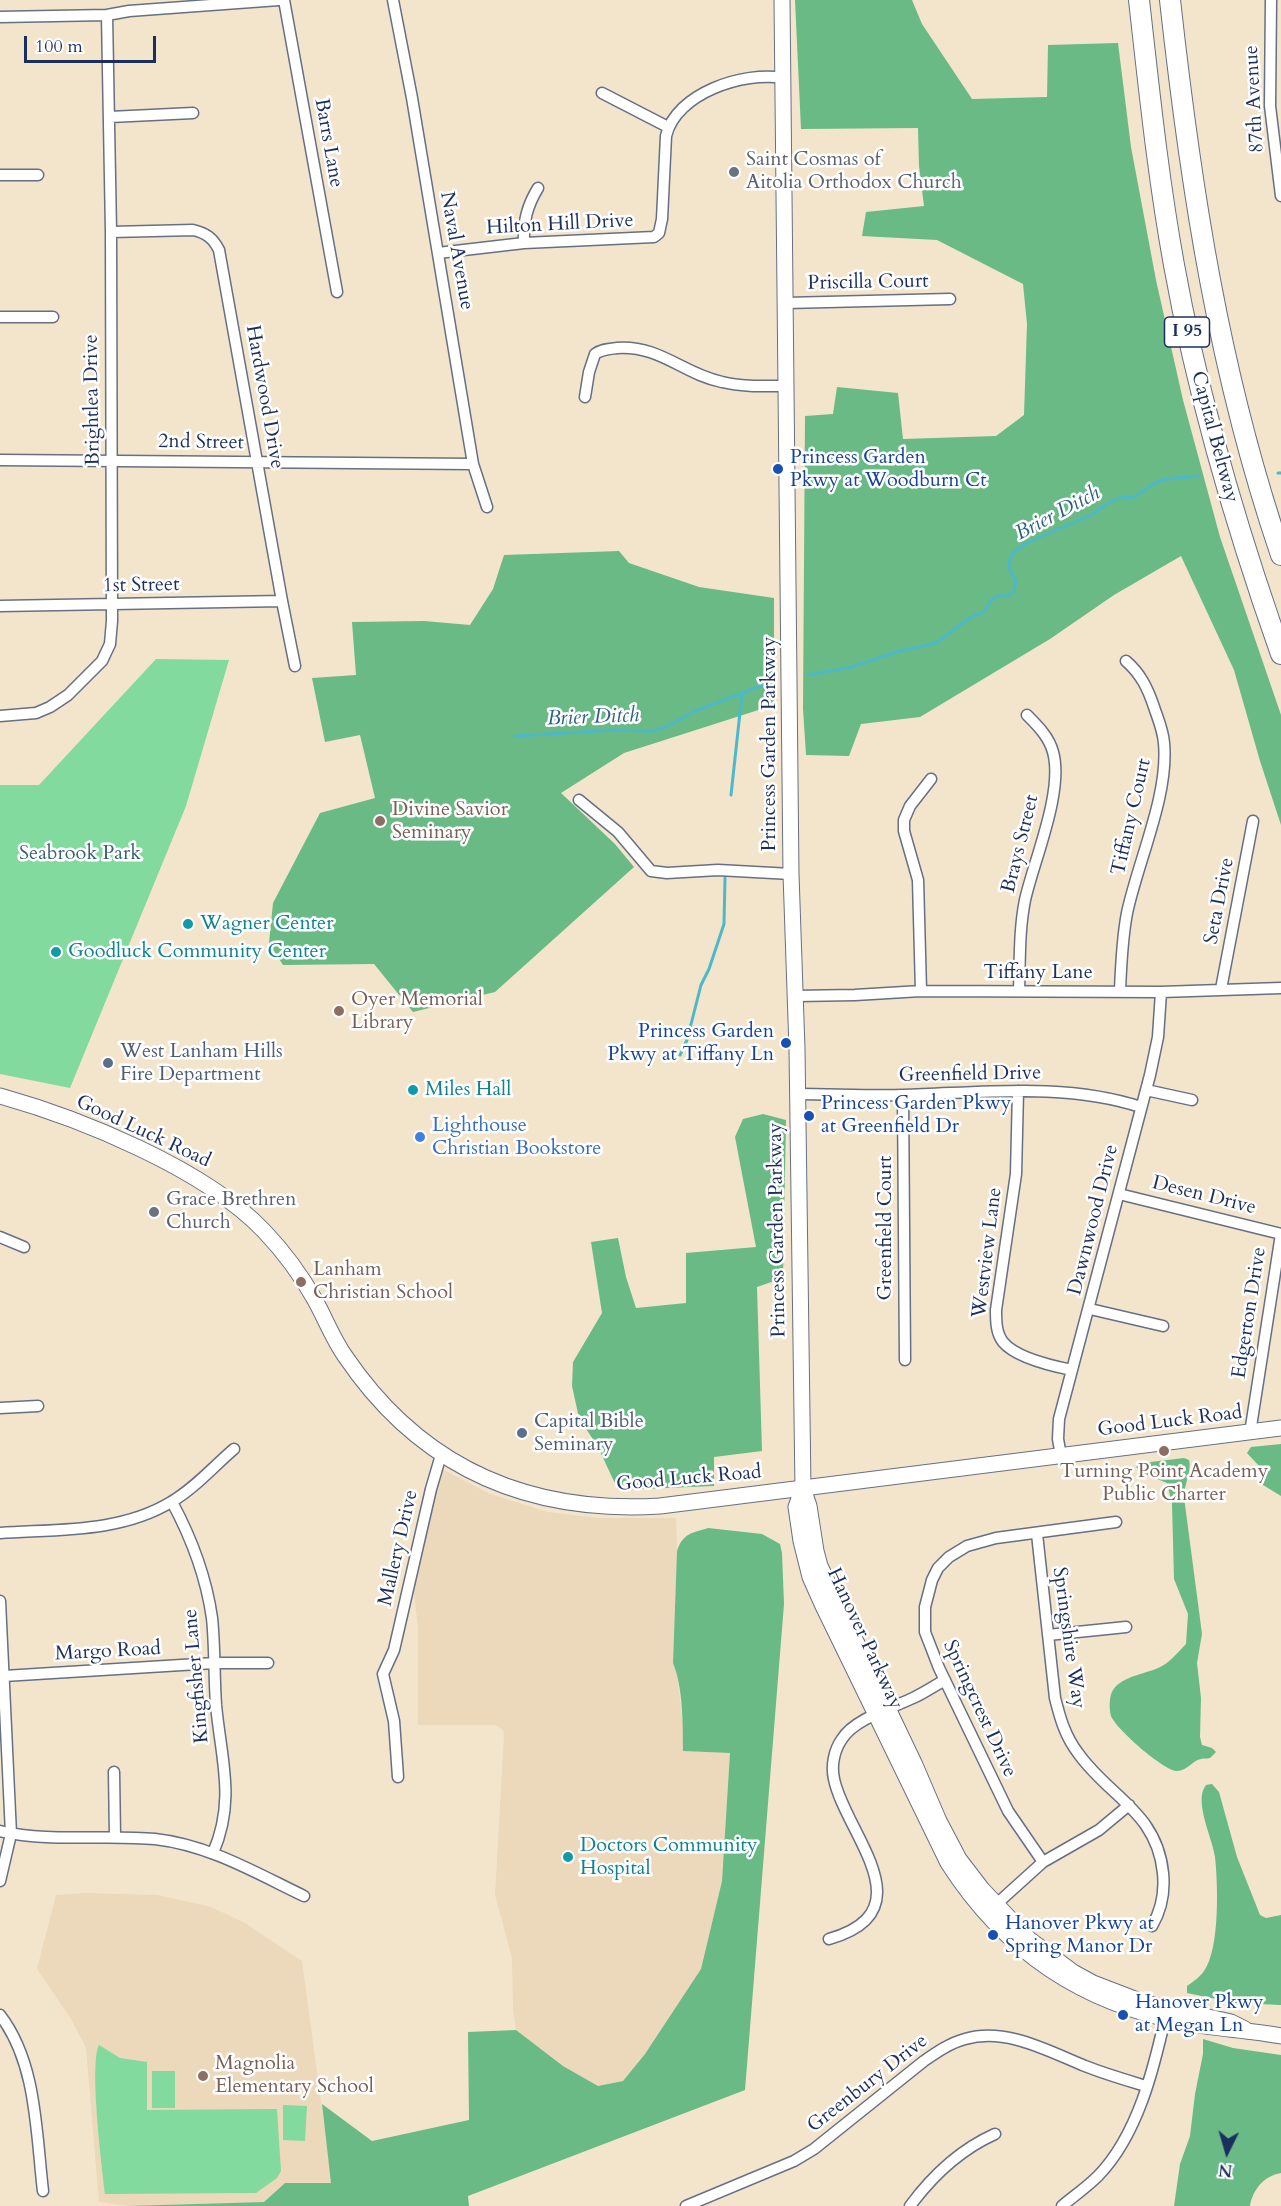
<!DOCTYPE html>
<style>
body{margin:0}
#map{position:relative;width:1281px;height:2206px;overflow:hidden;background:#f2e5cc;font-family:Cardo,serif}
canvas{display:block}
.north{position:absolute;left:1197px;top:2122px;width:60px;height:60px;-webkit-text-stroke:4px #fff;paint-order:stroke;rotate:185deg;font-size:16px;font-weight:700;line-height:24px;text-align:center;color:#1b2f5e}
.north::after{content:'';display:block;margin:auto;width:21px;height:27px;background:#1b2f5e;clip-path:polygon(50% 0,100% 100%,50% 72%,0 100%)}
.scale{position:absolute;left:24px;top:36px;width:132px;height:27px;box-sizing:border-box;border:3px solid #1b2f5e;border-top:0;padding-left:8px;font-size:18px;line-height:21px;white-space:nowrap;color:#1b2f5e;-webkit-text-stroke:4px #fff;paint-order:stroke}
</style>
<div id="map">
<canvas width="1281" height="2206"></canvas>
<div class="north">N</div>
<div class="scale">100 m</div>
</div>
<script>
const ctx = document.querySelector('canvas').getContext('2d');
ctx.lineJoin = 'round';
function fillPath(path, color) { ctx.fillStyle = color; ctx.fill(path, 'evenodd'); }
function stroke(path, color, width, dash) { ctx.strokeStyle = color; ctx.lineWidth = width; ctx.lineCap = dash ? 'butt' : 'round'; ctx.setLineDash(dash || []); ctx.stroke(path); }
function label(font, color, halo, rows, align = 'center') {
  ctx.font = font + ' Cardo,serif'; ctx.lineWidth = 5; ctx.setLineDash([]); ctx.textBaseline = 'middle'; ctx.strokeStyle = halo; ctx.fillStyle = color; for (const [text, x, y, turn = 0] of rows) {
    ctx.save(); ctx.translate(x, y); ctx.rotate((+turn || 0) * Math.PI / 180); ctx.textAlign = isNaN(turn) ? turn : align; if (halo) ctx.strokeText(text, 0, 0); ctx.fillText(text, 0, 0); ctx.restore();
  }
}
const built = new Path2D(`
 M 438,1467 L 490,1494 L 548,1512 L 598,1518 L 676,1518 L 677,1551 L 673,1663 L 677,1674 L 683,1725 L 683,1751 L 730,1753 L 722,1881 L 701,1969 L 645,2054 L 623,2081 L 598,2086 L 563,2066 L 516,2030 L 513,2009 L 512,1958 L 495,1895 L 504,1736 L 503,1730 L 496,1725 L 418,1725 L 418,1628 L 412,1574 Z
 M 85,1893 L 157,1895 L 211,1907 L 245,1923 L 302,1961 L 332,2183 L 285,2183 L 264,2202 L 128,2206 L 99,2202 L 86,2048 L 71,2019 L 37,1969 L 56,1895 Z`);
const green = new Path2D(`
 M 156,659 L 229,660 L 186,806 L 70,1088 L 0,1074 L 0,785 L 39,785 Z
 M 99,2045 L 120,2058 L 147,2062 L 147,2110 L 277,2109 L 281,2171 L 277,2178 L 256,2193 L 105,2194 C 102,2167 89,2064 99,2045 Z
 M 152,2071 L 175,2071 L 175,2108 L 152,2108 Z
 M 283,2105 L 307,2106 L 305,2141 L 283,2140 Z`);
const forest = new Path2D(`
 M 795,0 L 912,0 L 922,24 L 972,99 L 1047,97 L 1048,45 L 1118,43 L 1131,147 L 1156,280 L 1183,400 L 1220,537 L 1281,715 L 1281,825 L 1260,761 L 1234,670 L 1181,556 L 1114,595 L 1050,639 L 920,717 L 861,724 L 849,756 L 806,755 L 803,709 L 805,416 L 833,414 L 837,387 L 898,393 L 903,439 L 996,436 L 1024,415 L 1027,324 L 1023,284 L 937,240 L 862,236 L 866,212 L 924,206 L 919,166 L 918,128 L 801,129 Z
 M 619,551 L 629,563 L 699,587 L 774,598 L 774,705 L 624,753 L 561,793 L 615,844 L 634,867 L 495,992 L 413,1012 L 374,964 L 283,965 L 269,943 L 273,903 L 320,813 L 375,798 L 360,735 L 325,742 L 312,678 L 356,675 L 352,622 L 424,621 L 470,625 L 493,589 L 504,555 Z
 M 763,1114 L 786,1120 L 783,1278 L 757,1287 L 762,1451 L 714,1457 L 714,1486 L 618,1490 L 598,1447 L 579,1418 L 572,1386 L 573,1362 L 602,1313 L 591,1242 L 618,1238 L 626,1277 L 636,1308 L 686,1303 L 686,1253 L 756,1247 L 735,1137 L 743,1119 Z
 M 1281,1444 L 1281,1496 L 1263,1485 L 1259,1466 L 1247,1453 L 1251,1447 Z
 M 1184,1458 L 1189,1460 C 1192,1470 1184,1485 1184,1497 L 1202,1634 L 1197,1663 L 1201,1698 L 1200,1737 L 1202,1745 L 1212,1748 L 1216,1752 L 1210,1758 C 1207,1759 1204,1758 1201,1759 C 1193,1760 1187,1771 1177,1771 C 1164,1771 1116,1729 1111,1716 C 1109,1709 1109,1696 1113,1690 C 1123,1675 1148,1674 1162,1666 C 1171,1661 1179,1651 1186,1644 L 1188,1614 L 1174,1579 L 1172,1504 L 1167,1483 L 1143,1473 L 1136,1467 L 1142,1463 Z
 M 708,1528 L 762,1534 L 780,1544 L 782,1553 L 784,1604 L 745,2090 L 468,2196 L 469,2206 L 128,2206 L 264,2202 L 285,2183 L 331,2183 L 322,2104 L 372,2141 L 469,2120 L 468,2032 L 516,2030 L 563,2066 L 598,2086 L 623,2081 L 645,2054 L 701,1969 L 722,1881 L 730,1753 L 683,1751 C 683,1725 683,1687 673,1663 L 677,1551 C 683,1533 692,1533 708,1528 Z
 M 1212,1784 L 1219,1792 L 1237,1857 L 1260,1915 L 1266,1918 L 1281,1915 L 1281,2005 L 1235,2003 L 1187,1993 L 1187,1986 C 1193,1982 1200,1977 1204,1971 C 1220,1949 1218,1884 1215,1857 C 1213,1839 1193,1801 1206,1785 Z
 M 1203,2039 L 1233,2048 L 1281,2055 L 1281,2173 C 1264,2176 1253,2189 1250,2206 L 1174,2206 L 1180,2164 L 1190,2136 L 1195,2094 L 1203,2054 Z`);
const stream = new Path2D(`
 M 1278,473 L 1281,473
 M 808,675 L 852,667 L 900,651 L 936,643 L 971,617 L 984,612 L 992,599 L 999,596 L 1007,596 L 1014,592 L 1016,580 L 1009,569 L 1009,561 L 1013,553 L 1025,544 L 1095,513 L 1106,504 L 1119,498 L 1134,497 L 1157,482 L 1167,479 L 1199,476
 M 515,736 L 614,730 L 651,731 L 664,728 L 693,712 L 771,682
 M 731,795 L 742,694
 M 680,1055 L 687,1040 L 701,985 L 709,969 L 724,924 L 725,878`);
const street = new Path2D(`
 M 284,0 L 337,292
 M 393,0 L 412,98 L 473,464 L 487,507
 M 1271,0 L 1270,106 L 1281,196
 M 0,17 L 107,15 L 129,11 L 279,0
 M 602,93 L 668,127
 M 110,117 L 193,113
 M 0,175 L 38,175
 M 111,232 L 193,230 C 206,233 213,238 219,250 L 282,601 L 295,666
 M 524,243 C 523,222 527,206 538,188
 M 438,253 L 524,243 L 654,237 L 659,233 L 662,219 L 666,136 C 676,93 744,71 783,78
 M 786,303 L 950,299
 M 0,317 L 53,317
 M 585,397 L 589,372 L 595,354 C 602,349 609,349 617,348 C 660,345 683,374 722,382 C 743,387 765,386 787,386
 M 0,460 L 473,464
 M 0,606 L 282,601
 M 0,716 L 36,713 L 50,707 L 68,695 L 102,661 L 110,644 L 112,621 L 111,232 L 107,15
 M 579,800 L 618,832 L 651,871 L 667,873 L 718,870 L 791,874
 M 1221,989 L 1253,821
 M 921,991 L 918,880 L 904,831 L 904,820 L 910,806 L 931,779
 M 1019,991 C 1020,960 1019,930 1025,900 C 1034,860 1064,791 1053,752 C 1049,737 1038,726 1027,715
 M 1120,991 C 1121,965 1122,939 1127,913 C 1138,861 1169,795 1164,743 C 1163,730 1158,719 1154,707 C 1148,689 1141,674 1126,661
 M 796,996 L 855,995 L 921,991 L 1161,992 L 1281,988
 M 1146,1090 L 1192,1100
 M 1018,1091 L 1016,1174 L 996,1310 C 996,1321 996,1333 1003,1342 C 1016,1358 1052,1366 1072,1370
 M 797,1094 C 832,1094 868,1096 903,1095 C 982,1093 1065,1082 1141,1107
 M 903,1095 L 905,1360
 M 1119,1194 L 1281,1234
 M 0,1237 L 24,1247
 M 1090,1309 L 1163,1326
 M 0,1408 L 38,1406
 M 1250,1433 L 1281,1234
 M 1061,1456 L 1058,1439 L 1059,1419 L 1150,1075 L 1158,1037 L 1161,992
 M 172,1502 C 192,1539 206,1576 212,1618 C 215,1647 214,1676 216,1705 C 221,1759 236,1800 213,1853
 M 0,1533 C 57,1529 120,1533 171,1502 C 194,1489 214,1466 234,1449
 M 1037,1534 L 1055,1698 C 1060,1718 1065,1736 1078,1753 C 1109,1797 1157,1812 1163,1873 C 1165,1893 1162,1909 1152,1926
 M 0,1601 L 11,1834 L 0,1881
 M 1048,1635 L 1126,1627
 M 4,1676 L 214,1663 L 268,1663
 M 114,1772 L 115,1837
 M 398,1777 L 394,1721 L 383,1674 L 394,1650 L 431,1489 L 441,1455
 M 0,1831 C 50,1843 104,1834 155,1839 C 209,1845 256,1873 304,1896
 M 1043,1862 L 1008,1811 L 939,1668 L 925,1632 L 925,1607 L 932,1580 L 938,1568 L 949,1557 L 967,1546 L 996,1538 L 1116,1522
 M 991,1909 L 1043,1862 L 1099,1830 L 1129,1805
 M 829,1939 C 928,1911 845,1833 834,1779 C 831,1766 834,1750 842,1739 C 854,1719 892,1708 913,1698 C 924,1693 934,1686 945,1680
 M 0,2015 C 37,2063 36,2133 43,2191
 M 686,2206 L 794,2161 L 814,2149 L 924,2061 C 937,2052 950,2043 965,2039 C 1006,2027 1048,2051 1085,2066 C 1105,2074 1126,2080 1146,2086
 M 910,2206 C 933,2175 959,2150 995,2134
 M 1062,2206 C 1074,2196 1087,2187 1098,2176 C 1138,2135 1154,2068 1166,2014`);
const secondary = new Path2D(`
 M 782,0 L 791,874 L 797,1049 L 803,1488 L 809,1506 L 816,1551 L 820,1566 L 915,1765 L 939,1821 L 959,1859 L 982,1889 L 1029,1939 L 1073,1972 L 1093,1983 L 1145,2003 L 1231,2022 L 1245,2029
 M 0,1096 C 82,1119 205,1169 264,1231 C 284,1252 301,1275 315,1300 C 325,1318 333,1339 345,1356 C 420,1467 527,1514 660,1506 L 1281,1428
 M 803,1488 L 796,1507 L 801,1541 L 810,1577 L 822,1604 L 948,1863 C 1005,1952 1083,2004 1186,2023 C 1218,2029 1249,2030 1281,2036`);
const highway = new Path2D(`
 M 1139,0 C 1149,89 1158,177 1174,265 C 1198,398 1236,527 1281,654
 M 1170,0 C 1191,190 1219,373 1281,555`);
const markers = [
 [734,172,6,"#6b7280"],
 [778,469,6,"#1a4fb4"],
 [380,821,6,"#8d6e63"],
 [188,924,6,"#0f9aa8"],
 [56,952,6,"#0f9aa8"],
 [339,1011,6,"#8d6e63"],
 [786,1043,6,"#1a4fb4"],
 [108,1063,6,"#5c6f8a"],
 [413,1090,6,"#0f9aa8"],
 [809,1116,6,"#1a4fb4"],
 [420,1137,6,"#3f7fe0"],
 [154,1212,6,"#6b7280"],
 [301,1282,6,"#8d6e63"],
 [522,1433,6,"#5c6f8a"],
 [1164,1451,6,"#8d6e63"],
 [568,1857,6,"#0f9aa8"],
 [993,1935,6,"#1a4fb4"],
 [1123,2015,6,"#1a4fb4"],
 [203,2076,6,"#8d6e63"]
];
const shields = [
 [1187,332,45]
];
const shieldNames = [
 ["I 95",1187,332]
];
const streetNames = [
 ["87th Avenue",1255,99,-93],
 ["Barrs Lane",328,143,80],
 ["Hilton Hill Drive",560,225,-3],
 ["Naval Avenue",456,251,80],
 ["Priscilla Court",868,283,-1],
 ["Hardwood Drive",264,397,80],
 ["Brightlea Drive",93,400,-91],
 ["Capital Beltway",1214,437,75],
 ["2nd Street",201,443,1],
 ["1st Street",141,586,-1],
 ["Princess Garden Parkway",770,744,-90],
 ["Tiffany Court",1132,817,-77],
 ["Brays Street",1021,844,-76],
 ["Seta Drive",1220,901,-79],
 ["Tiffany Lane",1038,973],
 ["Greenfield Drive",970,1075,-1],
 ["Good Luck Road",143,1132,25],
 ["Desen Drive",1204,1196,14],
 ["Dawnwood Drive",1094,1220,-76],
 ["Greenfield Court",886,1228,-90],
 ["Princess Garden Parkway",778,1230,-91],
 ["Westview Lane",988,1253,-83],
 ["Edgerton Drive",1250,1313,-81],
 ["Good Luck Road",1170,1422,-7],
 ["Good Luck Road",689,1479,-5],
 ["Mallery Drive",399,1548,-77],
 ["Springshire Way",1068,1638,82],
 ["Hanover Parkway",864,1639,65],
 ["Margo Road",108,1652,-3],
 ["Kingfisher Lane",197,1676,-95],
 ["Springcrest Drive",979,1709,65],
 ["Greenbury Drive",868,2084,-38]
];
const worshipNames = [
 ["Saint Cosmas of",746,160],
 ["Aitolia Orthodox Church",746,183],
 ["Grace Brethren",166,1200],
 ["Church",166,1223]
];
const transitNames = [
 ["Princess Garden",790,458],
 ["Pkwy at Woodburn Ct",790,481],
 ["Princess Garden",774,1032,"right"],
 ["Pkwy at Tiffany Ln",774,1055,"right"],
 ["Princess Garden Pkwy",821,1104],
 ["at Greenfield Dr",821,1127],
 ["Hanover Pkwy at",1005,1924],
 ["Spring Manor Dr",1005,1947],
 ["Hanover Pkwy",1135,2003],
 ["at Megan Ln",1135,2026]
];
const educationNames = [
 ["Divine Savior",392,810],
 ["Seminary",392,833],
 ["Oyer Memorial",351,1000],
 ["Library",351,1023],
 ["Lanham",313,1270],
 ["Christian School",313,1293],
 ["Turning Point Academy",1164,1472,"center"],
 ["Public Charter",1164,1495,"center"],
 ["Magnolia",215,2064],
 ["Elementary School",215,2087]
];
const parkNames = [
 ["Seabrook Park",80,854]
];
const cultureNames = [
 ["Wagner Center",200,924],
 ["Goodluck Community Center",68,952],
 ["Miles Hall",425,1090],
 ["Doctors Community",580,1846],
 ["Hospital",580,1869]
];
const serviceNames = [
 ["West Lanham Hills",120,1052],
 ["Fire Department",120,1075],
 ["Capital Bible",534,1422],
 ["Seminary",534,1445]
];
const shopNames = [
 ["Lighthouse",432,1126],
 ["Christian Bookstore",432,1149]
];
const waterNames = [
 ["Brier Ditch",1058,514,-28],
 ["Brier Ditch",593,718,-2]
];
fillPath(built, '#ecd8ba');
fillPath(green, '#82da9e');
fillPath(forest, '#69ba85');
stroke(stream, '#4db9c8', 3);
stroke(street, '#666f84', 13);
stroke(secondary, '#666f84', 17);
stroke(highway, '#666f84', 22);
stroke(street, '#fff', 10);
stroke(secondary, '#fff', 15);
stroke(highway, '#fff', 20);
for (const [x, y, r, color] of markers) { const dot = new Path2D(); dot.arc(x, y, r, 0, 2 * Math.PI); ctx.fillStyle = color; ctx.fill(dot); stroke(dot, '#fff', 2); }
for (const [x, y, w] of shields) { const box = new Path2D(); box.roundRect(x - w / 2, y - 15, w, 30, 4.5); ctx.fillStyle = '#fff'; ctx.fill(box); stroke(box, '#1b2f5e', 1.5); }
label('bold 18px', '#1b2f5e', null, shieldNames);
label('20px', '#1b2f5e', '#fff', streetNames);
label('20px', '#5b616d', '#fff', worshipNames, 'left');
label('20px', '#164399', '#fff', transitNames, 'left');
label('20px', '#785e54', '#fff', educationNames, 'left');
label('20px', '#3a6271', '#fff', parkNames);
label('20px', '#0d838f', '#fff', cultureNames, 'left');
label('20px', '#4e5e75', '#fff', serviceNames, 'left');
label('20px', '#366cbe', '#fff', shopNames, 'left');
label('italic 21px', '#2c5f83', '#fff', waterNames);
</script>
